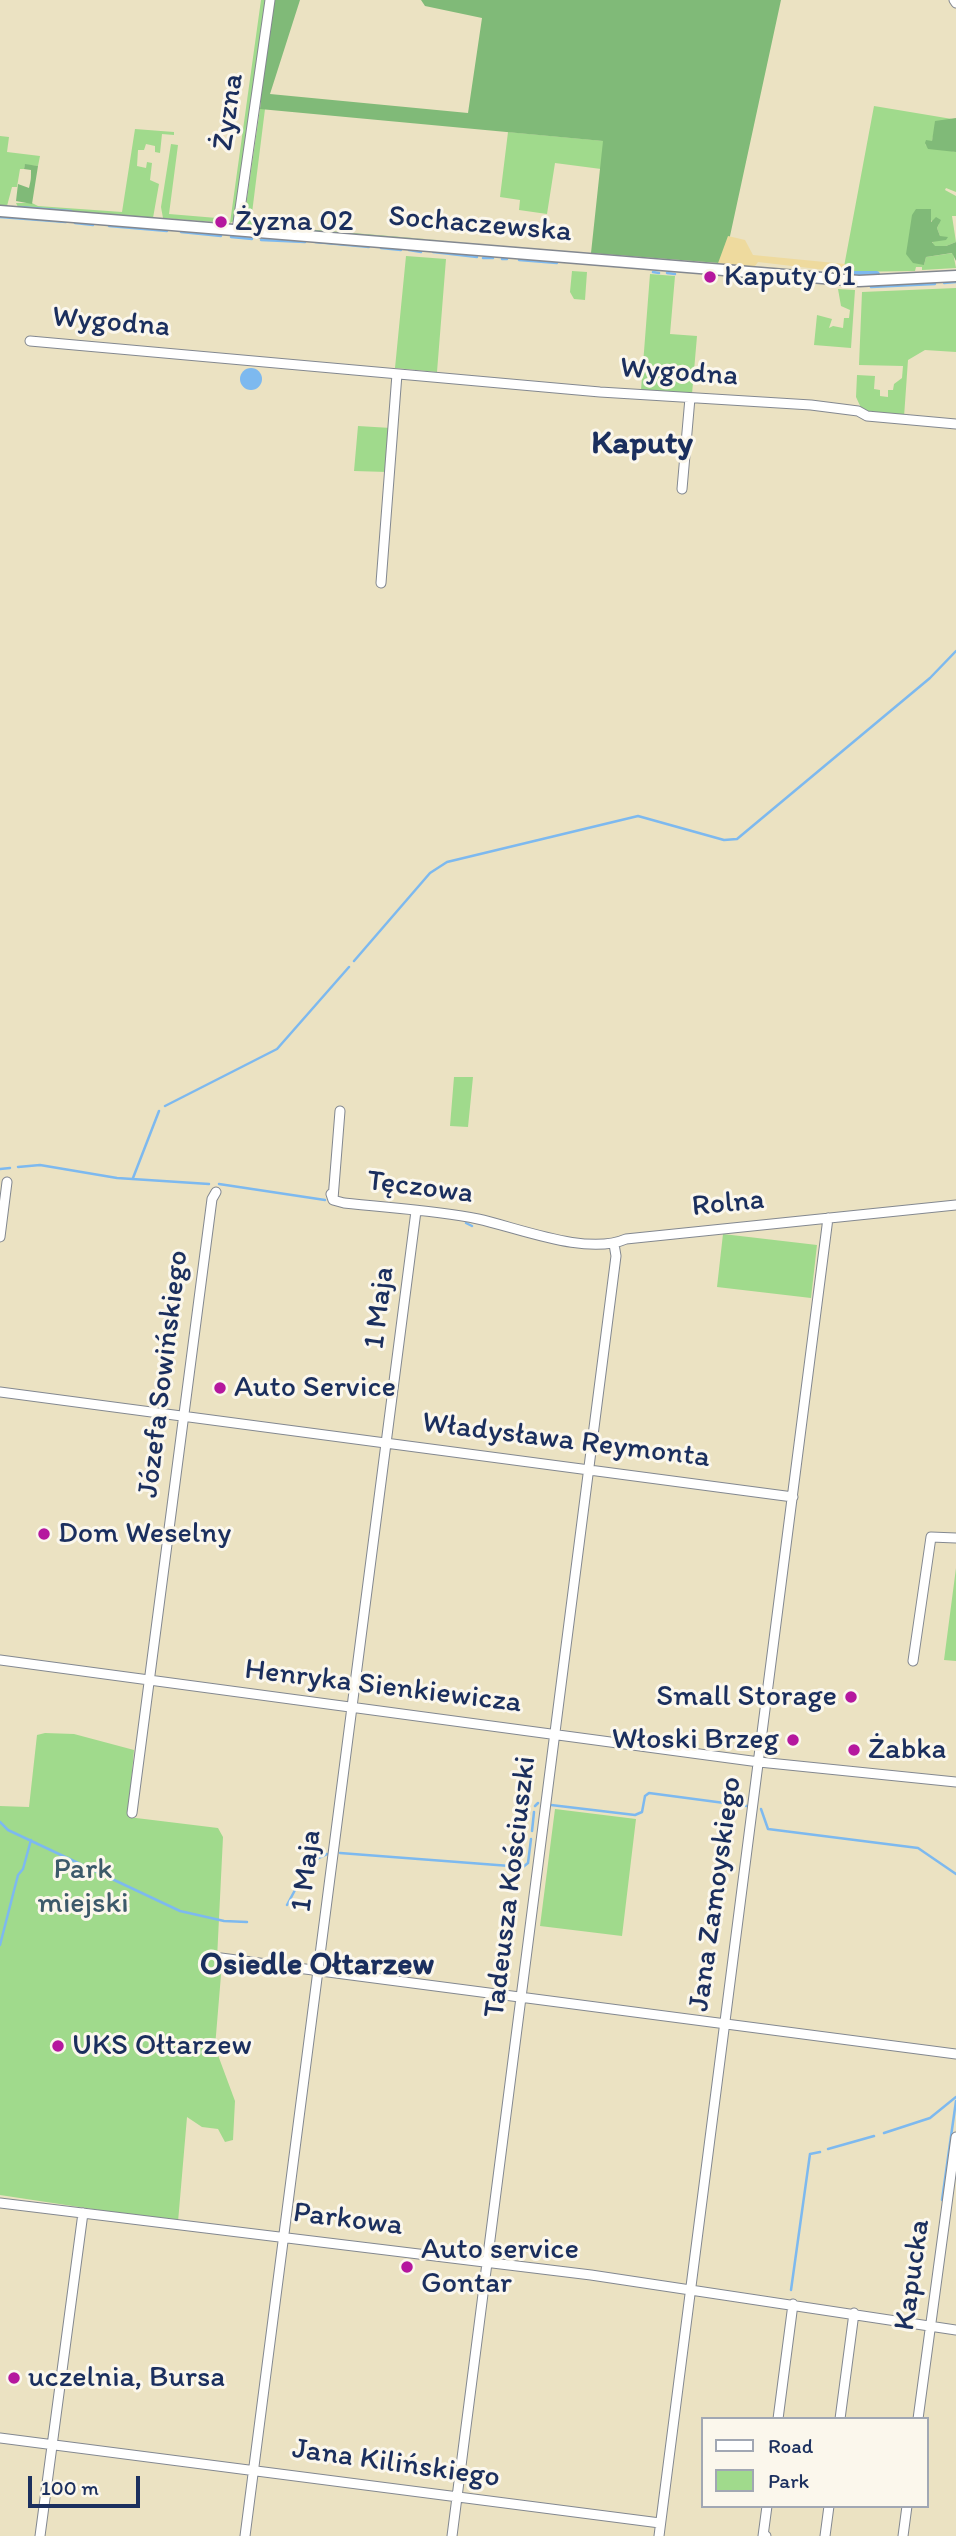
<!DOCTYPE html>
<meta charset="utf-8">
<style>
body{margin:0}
#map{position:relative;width:956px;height:2536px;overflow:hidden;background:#ebe2c2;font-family:Itim,sans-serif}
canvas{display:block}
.legend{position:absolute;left:701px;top:2417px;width:228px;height:91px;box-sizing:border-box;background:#fbf7ec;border:2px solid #a1a7b3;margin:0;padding:9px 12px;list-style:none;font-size:21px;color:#1b2f5e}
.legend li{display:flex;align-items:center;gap:14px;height:35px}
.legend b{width:35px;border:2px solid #a1a7b3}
.scale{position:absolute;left:28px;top:2476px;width:112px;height:32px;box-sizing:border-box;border:4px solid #1b2f5e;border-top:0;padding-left:9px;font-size:21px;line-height:24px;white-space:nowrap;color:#1b2f5e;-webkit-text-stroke:5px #fbf7ec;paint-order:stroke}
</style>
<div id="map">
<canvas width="956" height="2536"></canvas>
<ul class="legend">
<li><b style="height:9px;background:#fff"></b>Road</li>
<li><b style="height:19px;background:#a0da8c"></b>Park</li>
</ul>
<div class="scale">100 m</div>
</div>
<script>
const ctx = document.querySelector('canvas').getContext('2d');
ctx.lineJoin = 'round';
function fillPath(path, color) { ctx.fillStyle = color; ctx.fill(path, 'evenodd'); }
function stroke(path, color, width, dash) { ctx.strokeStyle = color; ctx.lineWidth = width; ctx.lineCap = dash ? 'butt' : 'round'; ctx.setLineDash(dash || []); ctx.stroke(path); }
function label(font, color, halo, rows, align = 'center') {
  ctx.font = font + ' Itim,sans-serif'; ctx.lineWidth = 6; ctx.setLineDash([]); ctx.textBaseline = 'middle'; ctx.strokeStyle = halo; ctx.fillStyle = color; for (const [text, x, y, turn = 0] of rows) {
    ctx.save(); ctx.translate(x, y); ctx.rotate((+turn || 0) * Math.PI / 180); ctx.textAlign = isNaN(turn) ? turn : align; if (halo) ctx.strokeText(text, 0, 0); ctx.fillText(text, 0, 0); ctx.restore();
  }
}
const green = new Path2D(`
 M 261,0 L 266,0 L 236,220 L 230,223 Z
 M 874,106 L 952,119 C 937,124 935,126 932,142 L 925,145 L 956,152 L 956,192 L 946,188 L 945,190 L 956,196 L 956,216 L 952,216 L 956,242 L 946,246 L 934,246 L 932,241 L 940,236 L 937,228 L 939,224 L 930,220 L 930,209 L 916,209 L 924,265 L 926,257 L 953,253 L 956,268 L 922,270 L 922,267 L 916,267 L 915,271 L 843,272 Z
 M 260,109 L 265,109 L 251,221 L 257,225 L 449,241 L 249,226 L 244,219 Z
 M 135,129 L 174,132 L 174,135 L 162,134 L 160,153 L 155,152 L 155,146 L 146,144 L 144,150 L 138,150 L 137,166 L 146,168 L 147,162 L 152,163 L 150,180 L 159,184 L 153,218 L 18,207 L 16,203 L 32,203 L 38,206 L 122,212 Z
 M 508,132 L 604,141 L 601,169 L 555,163 L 547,214 L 519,210 L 520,200 L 500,197 Z
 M 0,136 L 9,137 L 7,152 L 40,156 L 38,166 L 25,165 L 24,169 L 20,169 L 17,187 L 12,187 L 7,206 L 0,206 Z
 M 171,144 L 178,145 L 169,214 L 229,219 L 228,223 L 163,218 L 161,207 Z
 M 406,256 L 446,259 L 437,372 L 395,368 Z
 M 572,271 L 587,272 L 585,300 L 574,299 L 570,292 Z
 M 650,274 L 675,276 L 670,334 L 697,336 L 692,394 L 641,390 Z
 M 956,288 L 956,352 L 925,350 L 908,360 L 904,417 L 862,410 L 856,397 L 857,375 L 875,376 L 874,389 L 880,390 L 880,396 L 888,397 L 888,390 L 893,390 L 894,384 L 902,378 L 903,366 L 859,365 L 862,292 Z
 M 838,289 L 855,290 L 851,348 L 814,345 L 817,315 L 832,319 L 829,328 L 833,326 L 843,328 L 844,318 L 849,318 L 850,310 L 841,306 Z
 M 358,426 L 391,428 L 387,472 L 354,471 Z
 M 454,1077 L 473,1077 L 468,1127 L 450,1126 Z
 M 723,1234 L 817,1245 L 811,1298 L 717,1287 Z
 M 956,1568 L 956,1661 L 944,1660 Z
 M 45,1733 L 74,1734 L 134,1750 L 128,1817 L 218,1828 L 223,1837 L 217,1959 L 221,1975 L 215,2047 L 235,2101 L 233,2140 L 225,2142 L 218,2129 L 202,2127 L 187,2117 L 178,2222 L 0,2195 L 0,1806 L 29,1807 L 37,1735 Z
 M 555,1809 L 636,1819 L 622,1936 L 540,1926 Z`);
const forest = new Path2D(`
 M 272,0 L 300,0 L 270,94 L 468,113 L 482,18 L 425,6 L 421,0 L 781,0 L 730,236 L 719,263 L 591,253 L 603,141 L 260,109 L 261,100 L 258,99 Z
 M 956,118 L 956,152 L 928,149 L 925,143 L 926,140 L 932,141 L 935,121 Z
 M 25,164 L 38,166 L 32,204 L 16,201 L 18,184 L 29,188 C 31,179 31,180 31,170 L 24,169 Z
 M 916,209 L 931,209 L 931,222 L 936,217 L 941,220 L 937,228 L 940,236 L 948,237 L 946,240 L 932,242 L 935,246 L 946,246 L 956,242 L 956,261 L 952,253 L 926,257 L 924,265 L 913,263 L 906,254 L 912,215 Z`);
const sand = new Path2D(`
 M 728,236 L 745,240 L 753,255 L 845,264 L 843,272 L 758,262 L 755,266 L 717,266 Z`);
const water = new Path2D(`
 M240 379a11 11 0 1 1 22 0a11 11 0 1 1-22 0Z`);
const stream = new Path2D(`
 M 19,207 L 71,211
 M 0,217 L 66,222
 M 75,223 L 93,225
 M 109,226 L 167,231
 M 181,232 L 221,236
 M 231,237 L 252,239
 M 261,240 L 305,242
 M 315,242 L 369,247
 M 381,248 L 401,250
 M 409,250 L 421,252
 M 433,252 L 477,257
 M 483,258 L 493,258
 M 502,259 L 507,259
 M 519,260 L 557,263
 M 653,272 L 659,273
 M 667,273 L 675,274
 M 751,279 L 806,284
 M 944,283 L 956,282
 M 871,287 L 935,284
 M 354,961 L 430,873 L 447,862 L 638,816 L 724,840 L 737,839 L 930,678 L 956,651
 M 165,1106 L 277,1049 L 349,967
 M 18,1167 L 40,1165 L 117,1178 L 209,1184
 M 0,1169 L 10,1168
 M 133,1178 L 159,1111
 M 219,1184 L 325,1200
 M 466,1223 L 472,1226
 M 551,1805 L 635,1815 L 642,1812 L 645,1796 L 649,1793 L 747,1806
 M 535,1806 L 538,1803
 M 761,1809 L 768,1829 L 918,1848 L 956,1874
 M 0,1822 L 8,1830 L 180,1911 L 224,1921 L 247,1922
 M 532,1831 L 534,1812
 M 340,1853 L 523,1867 L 528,1863 L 531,1839
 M 287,1905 L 310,1862 L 327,1854
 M 0,1945 L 18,1875 L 23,1869 L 31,1840
 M 884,2133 L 930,2118 L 956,2097
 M 828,2149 L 874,2136
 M 942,2200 L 956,2101
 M 791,2290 L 810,2154 L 820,2152`);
const canal = new Path2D(`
 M 844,275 L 876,275`);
const minor = new Path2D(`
 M 954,0 L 956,3
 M 237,230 L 270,0
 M 30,341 L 600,392 L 811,405 L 858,411 L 867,416 L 956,424
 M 682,489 L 690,398
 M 381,583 L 397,374
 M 331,1194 L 333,1200 L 344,1203 C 388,1208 435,1210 478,1219 C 519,1228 587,1256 626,1239 L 956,1205
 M 333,1199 L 340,1111
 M 0,1237 L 7,1182
 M 0,1392 L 793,1497
 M 0,1660 L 759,1762 L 956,1782
 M 913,1661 L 931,1537 L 956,1538
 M 132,1813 L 212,1199 L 216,1192
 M 221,1958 L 956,2054
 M 0,2203 L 591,2275 L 956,2330
 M 778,2419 L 793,2304
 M 840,2419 L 854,2313
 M 918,2419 L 956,2137
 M 0,2438 L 660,2523
 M 40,2536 L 83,2213
 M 245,2536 L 416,1211
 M 452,2536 L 616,1256 L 614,1244
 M 659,2536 L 828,1218
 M 766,2536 L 763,2536 L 767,2506
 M 825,2536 L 829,2506
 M 903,2536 L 907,2506`);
const tertiary = new Path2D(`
 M 0,211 L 859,281 L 956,276`);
const markers = [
 [221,222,7,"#b5179e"],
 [710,277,7,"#b5179e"],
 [220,1388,7,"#b5179e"],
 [44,1534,7,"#b5179e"],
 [851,1697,7,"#b5179e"],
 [793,1740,7,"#b5179e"],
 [854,1750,7,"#b5179e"],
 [58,2046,7,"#b5179e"],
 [407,2267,7,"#b5179e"],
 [14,2378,7,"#b5179e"]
];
const streetNames = [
 ["Żyzna",229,112,-82],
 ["Sochaczewska",480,225,5],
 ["Wygodna",111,323,5],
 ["Wygodna",679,373,4],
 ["Tęczowa",420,1188,7],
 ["Rolna",728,1204,-6],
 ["1 Maja",380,1308,-83],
 ["Józefa Sowińskiego",164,1374,-83],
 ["Władysława Reymonta",566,1441,7],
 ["Henryka Sienkiewicza",383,1687,7],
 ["1 Maja",307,1871,-83],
 ["Tadeusza Kościuszki",511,1887,-83],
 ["Jana Zamoyskiego",716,1894,-82],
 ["Parkowa",348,2220,7],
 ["Kapucka",913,2275,-82],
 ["Jana Kilińskiego",396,2464,8]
];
const poiNames = [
 ["Żyzna 02",235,222],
 ["Kaputy 01",724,277],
 ["Auto Service",234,1388],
 ["Dom Weselny",58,1534],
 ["Small Storage",837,1697,"right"],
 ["Włoski Brzeg",779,1740,"right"],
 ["Żabka",868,1750],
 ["UKS Ołtarzew",72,2046],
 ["Auto service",421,2250],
 ["Gontar",421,2284],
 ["uczelnia, Bursa",28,2378]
];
const parkNames = [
 ["Park",83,1870],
 ["miejski",83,1904]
];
const neighbourhoodNames = [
 ["Osiedle Ołtarzew",317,1966]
];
const quarterNames = [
 ["Kaputy",642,445]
];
fillPath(green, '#a0da8c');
fillPath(forest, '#80ba78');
fillPath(sand, '#eeda9e');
fillPath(water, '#7db9ef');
stroke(stream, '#7db9ef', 2.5);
stroke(canal, '#7db9ef', 8);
stroke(minor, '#838890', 11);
stroke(tertiary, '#838890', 13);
stroke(minor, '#fff', 9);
stroke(tertiary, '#fff', 10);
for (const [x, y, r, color] of markers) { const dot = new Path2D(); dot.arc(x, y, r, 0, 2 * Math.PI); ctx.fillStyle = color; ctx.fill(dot); stroke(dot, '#fbf7ec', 2.5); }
label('30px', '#1b2f5e', '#fbf7ec', streetNames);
label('30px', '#1b2f5e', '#fbf7ec', poiNames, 'left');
label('30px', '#3c5a6a', '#fbf7ec', parkNames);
label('bold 32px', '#1b2f5e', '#fbf7ec', neighbourhoodNames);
label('bold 33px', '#1b2f5e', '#fbf7ec', quarterNames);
</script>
